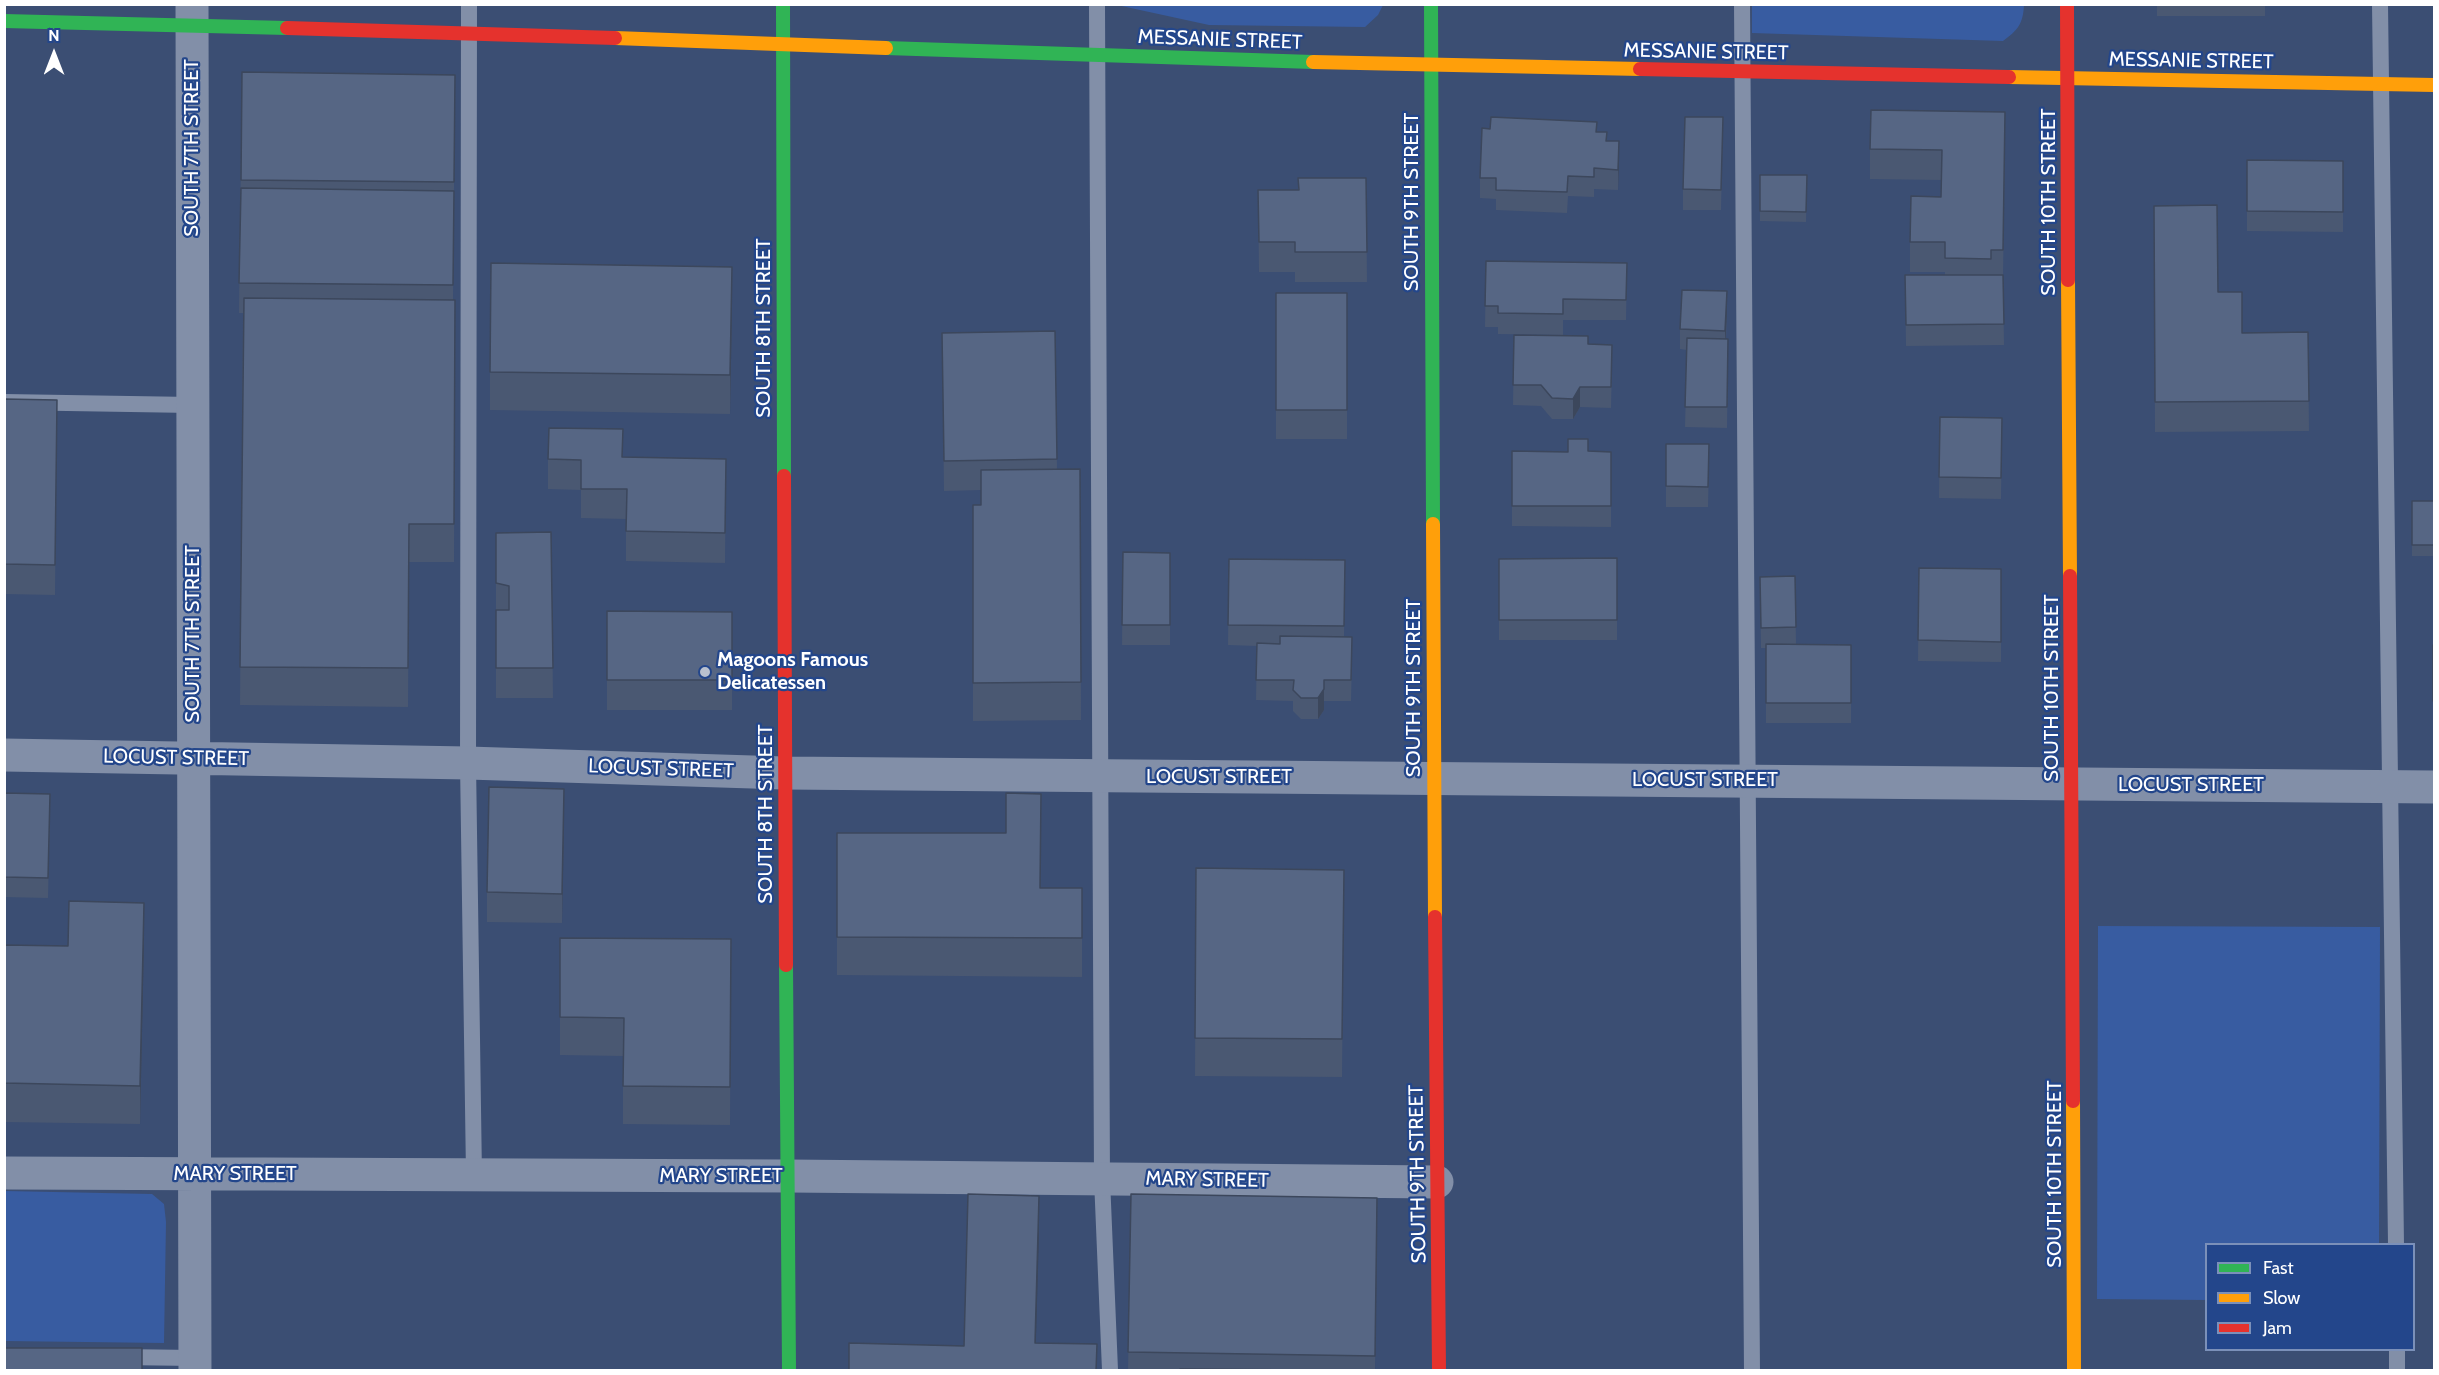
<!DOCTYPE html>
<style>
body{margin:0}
#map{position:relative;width:2439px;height:1375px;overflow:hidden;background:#3b4e73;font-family:Cabin,sans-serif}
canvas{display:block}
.frame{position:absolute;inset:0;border:6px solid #fff;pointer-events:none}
.legend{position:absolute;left:2205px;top:1243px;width:210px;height:108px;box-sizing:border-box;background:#23468b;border:2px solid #7b90b9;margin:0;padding:8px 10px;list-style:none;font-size:18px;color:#fff}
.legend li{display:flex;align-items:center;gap:12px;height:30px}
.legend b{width:30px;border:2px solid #7b90b9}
.north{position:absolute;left:24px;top:24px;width:60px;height:60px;-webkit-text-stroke:4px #23468b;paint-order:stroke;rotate:0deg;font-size:16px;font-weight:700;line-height:24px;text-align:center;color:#fff}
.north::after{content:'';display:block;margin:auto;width:21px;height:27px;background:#fff;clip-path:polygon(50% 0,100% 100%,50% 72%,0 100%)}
</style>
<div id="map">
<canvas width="2439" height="1375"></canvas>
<div class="frame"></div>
<ul class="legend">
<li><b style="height:8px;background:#30b455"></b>Fast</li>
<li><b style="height:8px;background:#ff9f0a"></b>Slow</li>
<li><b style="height:8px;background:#e5322d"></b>Jam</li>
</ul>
<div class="north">N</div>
</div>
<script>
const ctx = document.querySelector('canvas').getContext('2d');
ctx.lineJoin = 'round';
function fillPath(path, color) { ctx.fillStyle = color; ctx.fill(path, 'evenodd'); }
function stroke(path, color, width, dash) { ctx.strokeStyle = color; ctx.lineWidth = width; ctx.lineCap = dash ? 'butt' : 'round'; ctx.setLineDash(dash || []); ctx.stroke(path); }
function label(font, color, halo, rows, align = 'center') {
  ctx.font = font + ' Cabin,sans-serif'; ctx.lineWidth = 4.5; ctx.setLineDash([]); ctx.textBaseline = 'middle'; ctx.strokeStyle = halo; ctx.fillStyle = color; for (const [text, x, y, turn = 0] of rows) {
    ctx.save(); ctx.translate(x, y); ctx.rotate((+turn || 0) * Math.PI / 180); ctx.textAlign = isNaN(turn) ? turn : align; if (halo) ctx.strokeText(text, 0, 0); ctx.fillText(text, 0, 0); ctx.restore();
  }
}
const green = new Path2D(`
 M 1117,5 L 1383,5 L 1378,15 L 1365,27 L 1209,25 Z
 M 1752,5 L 2024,5 C 2023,24 2018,30 2003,41 L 1752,33 Z
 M 2098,926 L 2380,927 L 2379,1244 L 2206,1244 L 2206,1300 L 2097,1299 Z
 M 5,1191 L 152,1194 L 164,1204 L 166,1222 L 164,1343 L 5,1341 Z`);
const lane = new Path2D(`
 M 469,4 L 468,763 L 474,1175
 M 1097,4 L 1102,1179 L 1110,1370
 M 1742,4 L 1752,1370
 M 2380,4 L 2396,1244
 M 4,402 L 193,405
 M 2397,1350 L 2397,1370
 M 119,1357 L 195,1358`);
const street = new Path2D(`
 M 192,4 L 195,1370
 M 4,755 L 468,763 L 784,773 L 2434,787
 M 4,1173 L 788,1176 L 1437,1182`);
const fast = new Path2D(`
 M 783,4 L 784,476
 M 1431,4 L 1433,524
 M 4,21 L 287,28
 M 886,48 L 1313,62
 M 786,965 L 789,1370`);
const slow = new Path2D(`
 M 615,38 L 886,48
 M 1313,62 L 1640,69
 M 2009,77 L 2434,85
 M 2068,280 L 2070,576
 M 1433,524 L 1435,917
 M 2073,1101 L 2074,1370`);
const jam = new Path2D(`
 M 2067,4 L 2068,280
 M 287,28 L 615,38
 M 1640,69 L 2009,77
 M 784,476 L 786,965
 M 2070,576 L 2073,1101
 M 1435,917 L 1439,1370`);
const wall = new Path2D(`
 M 2157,4 L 2265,4 L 2265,16 L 2157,16 Z
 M 242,72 L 455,75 L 453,300 L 455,300 L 454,562 L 409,562 L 408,707 L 240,705 L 243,313 L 239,313 Z
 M 1723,117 L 1721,210 L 1683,210 L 1683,189 Z
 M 1597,132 L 1607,141 L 1619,162 L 1618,190 L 1594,189 L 1594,197 L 1568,196 L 1567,213 L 1496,210 L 1496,199 L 1480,198 L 1480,178 Z
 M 2005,142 L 2003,277 L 2004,345 L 1906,346 L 1905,275 L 1945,275 L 1945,272 L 1910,272 L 1910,242 L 1941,197 L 1941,180 L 1870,179 L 1870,149 Z
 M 2247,160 L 2343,161 L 2343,232 L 2247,231 Z
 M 1760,175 L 1807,175 L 1806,222 L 1760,221 Z
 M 1298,178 L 1366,178 L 1367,282 L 1295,282 L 1295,272 L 1259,272 L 1258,190 L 1298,190 Z
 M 2154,206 L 2218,292 L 2242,333 L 2308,332 L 2309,431 L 2155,432 Z
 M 1486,261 L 1627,263 L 1626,320 L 1563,320 L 1563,335 L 1498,334 L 1498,327 L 1485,327 Z
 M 1276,293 L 1347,293 L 1347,439 L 1276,439 Z
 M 732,305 L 730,414 L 490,410 L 490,372 Z
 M 1727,312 L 1726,339 L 1728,360 L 1727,428 L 1685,427 L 1687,350 L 1680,349 L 1680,329 Z
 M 1055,331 L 1057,469 L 1080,469 L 1081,720 L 973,721 L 973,505 L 981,505 L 981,490 L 944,491 L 942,333 Z
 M 1514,335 L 1588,344 L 1612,365 L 1611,408 L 1580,407 L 1573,419 L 1552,419 L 1541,406 L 1513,405 Z
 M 4,399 L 57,400 L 55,595 L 4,594 Z
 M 1940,417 L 2002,418 L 2001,499 L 1939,498 Z
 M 1666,444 L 1709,465 L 1708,507 L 1666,507 Z
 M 1512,451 L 1611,452 L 1611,527 L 1512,526 Z
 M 623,457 L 726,459 L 725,563 L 626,561 L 626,519 L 581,518 L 581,490 L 548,489 L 548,459 Z
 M 2412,501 L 2434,501 L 2434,556 L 2412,556 Z
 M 551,532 L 553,698 L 496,698 L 496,533 Z
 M 1123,552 L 1170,553 L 1170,645 L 1122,645 Z
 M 1617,558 L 1617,640 L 1499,640 L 1499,559 Z
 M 1229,559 L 1345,560 L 1344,637 L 1352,657 L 1351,701 L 1324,701 L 1324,710 L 1318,719 L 1301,719 L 1293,711 L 1293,701 L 1256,700 L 1257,646 L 1228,645 Z
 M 1919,568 L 2001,569 L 2001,662 L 1918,661 Z
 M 1795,576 L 1796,644 L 1851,645 L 1851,723 L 1766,723 L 1766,648 L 1761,648 L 1760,577 Z
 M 607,611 L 732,612 L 732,710 L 607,710 Z
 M 2433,645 L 2434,645 L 2434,722 L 2433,722 Z
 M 4,793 L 50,814 L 48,898 L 4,897 Z
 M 564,819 L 562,923 L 487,922 L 487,892 Z
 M 837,833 L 1041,888 L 1082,888 L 1082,977 L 837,975 Z
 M 1196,868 L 1344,870 L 1342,1077 L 1195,1076 Z
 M 560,938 L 731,939 L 730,1125 L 623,1124 L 623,1056 L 560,1055 Z
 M 144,941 L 140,1124 L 4,1122 L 4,945 L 68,946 Z
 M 1131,1194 L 1377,1236 L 1375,1371 L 1128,1371 Z`);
const shadedWall = new Path2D(`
 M 1619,141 L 1619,162 L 1618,190 L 1618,170 Z
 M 732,267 L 732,305 L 730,414 L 730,375 Z
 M 1727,291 L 1727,312 L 1725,351 L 1725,331 Z
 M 1580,387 L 1580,407 L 1573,419 L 1573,399 Z
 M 1324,689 L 1324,710 L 1318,719 L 1318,698 Z
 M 564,789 L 564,819 L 562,923 L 562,894 Z
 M 144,903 L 144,941 L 140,1124 L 140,1086 Z
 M 1039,1196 L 1039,1235 L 1035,1371 L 1035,1343 Z
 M 1377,1198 L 1377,1236 L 1375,1371 Z`);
const building = new Path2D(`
 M 242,72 L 455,75 L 454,182 L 241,180 Z
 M 1871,110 L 2005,112 L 2003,250 L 1991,250 L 1991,259 L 1945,258 L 1945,242 L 1910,242 L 1911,196 L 1941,197 L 1942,150 L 1870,149 Z
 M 1491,117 L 1597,122 L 1596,132 L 1607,132 L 1606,141 L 1619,141 L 1618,170 L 1594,168 L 1594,177 L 1568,176 L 1567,192 L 1496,190 L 1496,178 L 1480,178 L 1482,128 L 1490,129 Z
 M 1685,117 L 1723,117 L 1721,190 L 1683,189 Z
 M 2247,160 L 2343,161 L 2343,212 L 2247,211 Z
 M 1760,175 L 1807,175 L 1806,212 L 1760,211 Z
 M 1298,178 L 1366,178 L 1367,252 L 1295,252 L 1295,242 L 1259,242 L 1258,190 L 1299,190 Z
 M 241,188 L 454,191 L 453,285 L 239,283 Z
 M 2217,205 L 2218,292 L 2242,292 L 2242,333 L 2308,332 L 2309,401 L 2155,402 L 2154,206 Z
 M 1486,261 L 1627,263 L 1626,300 L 1563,299 L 1563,314 L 1498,313 L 1498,306 L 1485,306 Z
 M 491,263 L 732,267 L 730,375 L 490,372 Z
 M 1905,275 L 2003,275 L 2004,324 L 1906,325 Z
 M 1682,290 L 1727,291 L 1725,331 L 1680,329 Z
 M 1276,293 L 1347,293 L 1347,410 L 1276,410 Z
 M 244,298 L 455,300 L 454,524 L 409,524 L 408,668 L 240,667 Z
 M 1055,331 L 1057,459 L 944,461 L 942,333 Z
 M 1514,335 L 1588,336 L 1588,344 L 1612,345 L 1611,387 L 1580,387 L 1573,399 L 1552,398 L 1541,385 L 1513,385 Z
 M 1687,338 L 1728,339 L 1727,407 L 1685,407 Z
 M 4,399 L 57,400 L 55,565 L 4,564 Z
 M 1940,417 L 2002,418 L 2001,478 L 1939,477 Z
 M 549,428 L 623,429 L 622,457 L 726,459 L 725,533 L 626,531 L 627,489 L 581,489 L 581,460 L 548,459 Z
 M 1568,439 L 1588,439 L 1588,451 L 1611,452 L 1611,506 L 1512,506 L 1512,451 L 1568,452 Z
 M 1666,444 L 1709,444 L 1708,487 L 1666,486 Z
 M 1080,469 L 1081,682 L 973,683 L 973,505 L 981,505 L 981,470 Z
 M 2412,501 L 2434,501 L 2434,545 L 2412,545 Z
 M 551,532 L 553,668 L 496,668 L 496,610 L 509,610 L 509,586 L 496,583 L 496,533 Z
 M 1123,552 L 1170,553 L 1170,625 L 1122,625 Z
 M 1617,558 L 1617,620 L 1499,620 L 1499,559 Z
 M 1229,559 L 1345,560 L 1344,626 L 1228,625 Z
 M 1919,568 L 2001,569 L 2001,642 L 1918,640 Z
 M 1795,576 L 1796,627 L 1761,628 L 1760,577 Z
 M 607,611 L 732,612 L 732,680 L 607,680 Z
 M 1280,636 L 1352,637 L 1351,680 L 1324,680 L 1324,689 L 1318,698 L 1301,698 L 1293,690 L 1294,680 L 1256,680 L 1257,643 L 1280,644 Z
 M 1766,644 L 1851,645 L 1851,703 L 1766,703 Z
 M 2433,645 L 2434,645 L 2434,701 L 2433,701 Z
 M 489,787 L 564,789 L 562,894 L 487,892 Z
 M 4,793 L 50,794 L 48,878 L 4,877 Z
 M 1006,793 L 1041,794 L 1040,888 L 1082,888 L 1082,938 L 837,937 L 837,833 L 1006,833 Z
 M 1196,868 L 1344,870 L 1342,1039 L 1195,1038 Z
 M 69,901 L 144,903 L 140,1086 L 4,1083 L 4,945 L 68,946 Z
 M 560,938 L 731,939 L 730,1087 L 623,1086 L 624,1018 L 560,1017 Z
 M 968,1194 L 1039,1196 L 1035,1343 L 1097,1344 L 1096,1371 L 849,1371 L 849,1343 L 964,1346 Z
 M 1131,1194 L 1377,1198 L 1375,1356 L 1128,1352 Z
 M 4,1348 L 142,1348 L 142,1371 L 4,1371 Z
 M 1180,1369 L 1306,1370 L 1306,1371 L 1180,1371 Z`);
const markers = [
 [705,672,6,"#bac1ce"]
];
const streetNames = [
 ["MESSANIE STREET",1220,40,2],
 ["MESSANIE STREET",1706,52,1],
 ["MESSANIE STREET",2191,61,1],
 ["SOUTH 7TH STREET",192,148,-90],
 ["SOUTH 9TH STREET",1412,202,-90],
 ["SOUTH 10TH STREET",2049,202,-90],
 ["SOUTH 8TH STREET",764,328,-90],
 ["SOUTH 7TH STREET",193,634,-90],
 ["SOUTH 9TH STREET",1414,688,-90],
 ["SOUTH 10TH STREET",2052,688,-90],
 ["LOCUST STREET",176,758,1],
 ["LOCUST STREET",661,769,2],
 ["LOCUST STREET",1219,777],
 ["LOCUST STREET",1705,780],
 ["LOCUST STREET",2191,785],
 ["SOUTH 8TH STREET",766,814,-90],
 ["MARY STREET",235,1174],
 ["SOUTH 9TH STREET",1418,1174,-91],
 ["SOUTH 10TH STREET",2055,1174,-90],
 ["MARY STREET",721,1176],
 ["MARY STREET",1207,1180,1]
];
const poiNames = [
 ["Magoons Famous",717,660],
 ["Delicatessen",717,683]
];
fillPath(green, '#385ca1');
stroke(lane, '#828fa8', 16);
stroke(street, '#828fa8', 33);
stroke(fast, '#30b455', 14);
stroke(slow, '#ff9f0a', 14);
stroke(jam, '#e5322d', 14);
fillPath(wall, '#4a5872');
fillPath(shadedWall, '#3c475c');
fillPath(building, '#566684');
stroke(building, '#3c475c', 1.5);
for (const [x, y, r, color] of markers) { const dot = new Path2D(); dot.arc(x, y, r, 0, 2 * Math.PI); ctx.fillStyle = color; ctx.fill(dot); stroke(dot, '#23468b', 2); }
label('20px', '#fff', '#23468b', streetNames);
label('bold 20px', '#fff', '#23468b', poiNames, 'left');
</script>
